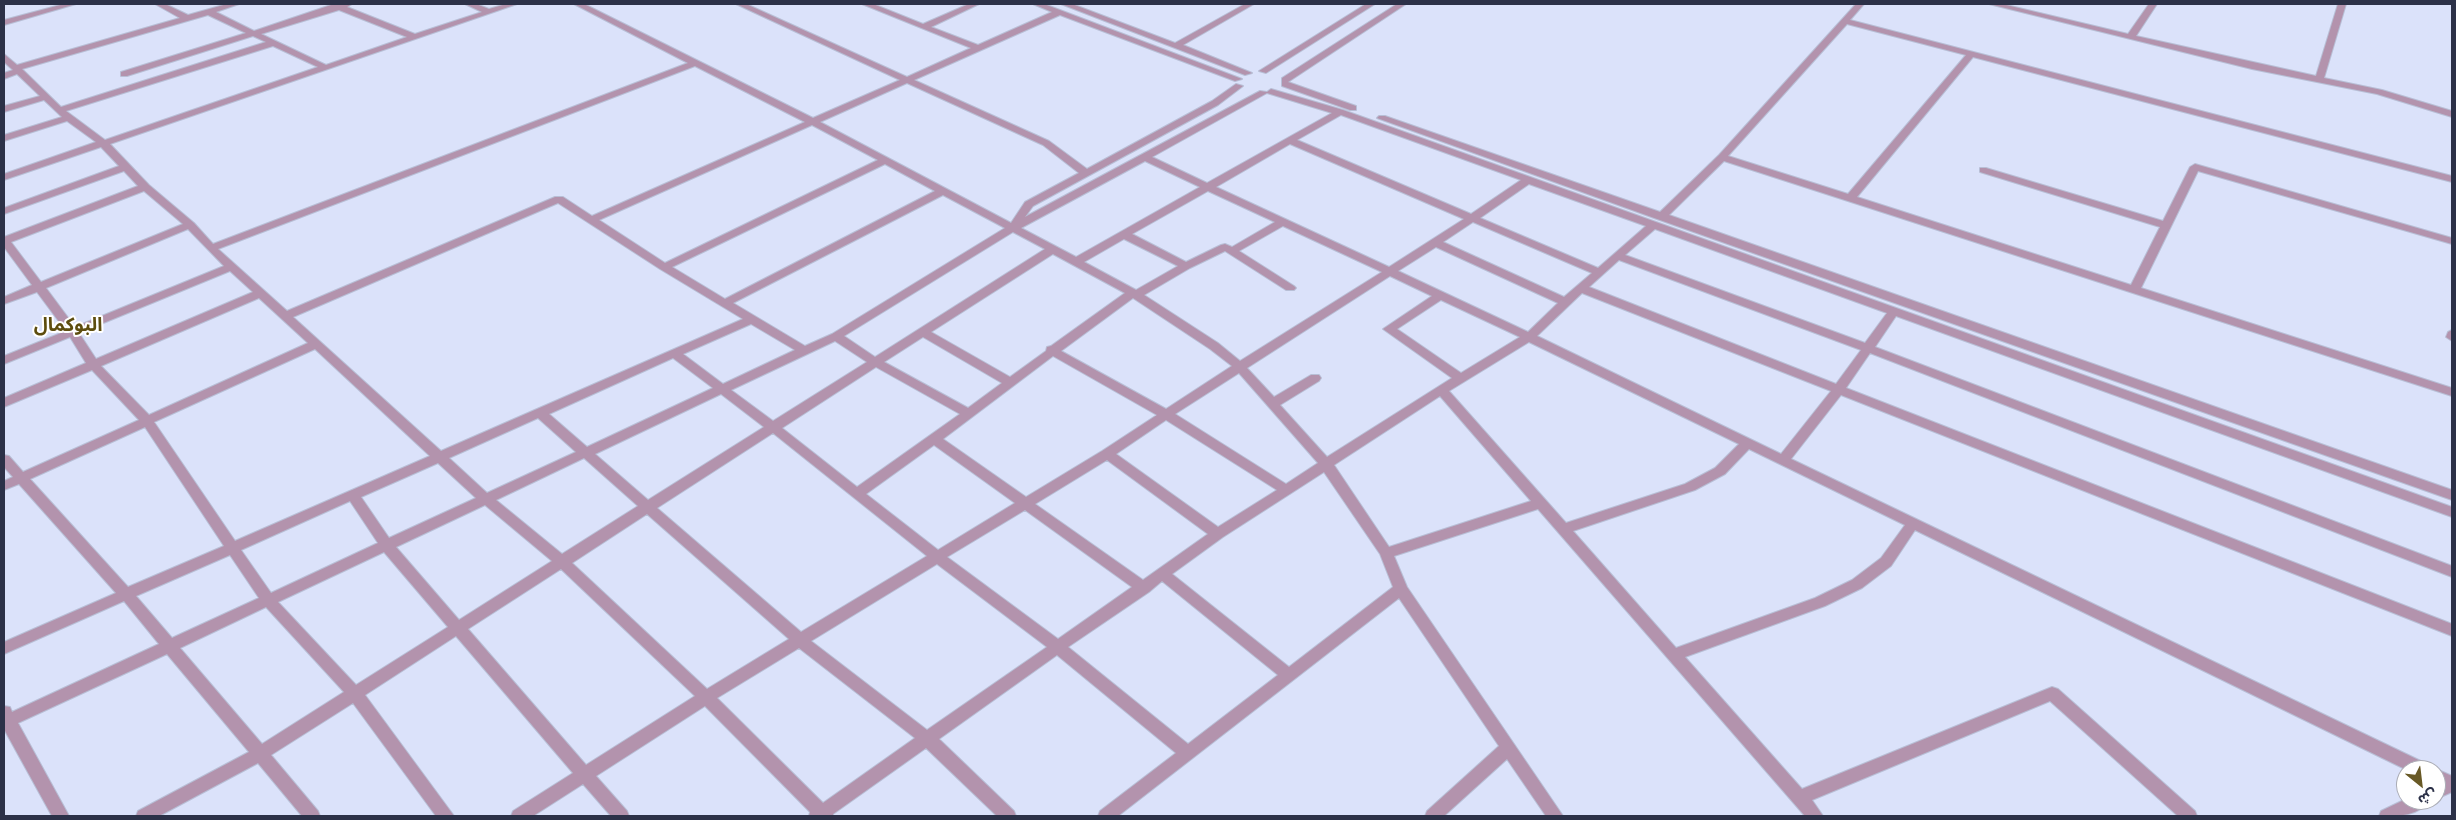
<!DOCTYPE html>
<meta charset="utf-8">
<style>
body{margin:0}
#map{position:relative;width:2456px;height:820px;overflow:hidden;background:#dbe2fa;font-family:"Space Grotesk","Noto Sans Arabic",sans-serif}
canvas{display:block}
.frame{position:absolute;inset:0;border:5px solid #2c3148;pointer-events:none}
.north{position:absolute;left:2396px;top:760px;width:50px;height:50px;box-sizing:border-box;background:#fff;border:1px solid #abadb6;border-radius:50%;rotate:151deg;font-size:14px;font-weight:700;line-height:20px;text-align:center;color:#2c3148}
.north::after{content:'';display:block;margin:auto;width:18px;height:22px;background:#685926;clip-path:polygon(50% 0,100% 100%,50% 72%,0 100%)}
</style>
<div id="map">
<canvas width="2456" height="820"></canvas>
<div class="frame"></div>
<div class="north">ش</div>
</div>
<script>
const ctx = document.querySelector('canvas').getContext('2d');
ctx.lineJoin = 'round';
function stroke(path, color, width, dash) { ctx.strokeStyle = color; ctx.lineWidth = width; ctx.lineCap = dash ? 'butt' : 'round'; ctx.setLineDash(dash || []); ctx.stroke(path); }
function fillPath(path, color) { ctx.fillStyle = color; ctx.fill(path, 'evenodd'); }
function label(font, color, halo, rows, align = 'center') {
  ctx.font = font + ' "Space Grotesk","Noto Sans Arabic",sans-serif'; ctx.lineWidth = 4; ctx.setLineDash([]); ctx.textBaseline = 'middle'; ctx.strokeStyle = halo; ctx.fillStyle = color; for (const [text, x, y, turn = 0] of rows) {
    ctx.save(); ctx.translate(x, y); ctx.rotate((+turn || 0) * Math.PI / 180); ctx.textAlign = isNaN(turn) ? turn : align; if (halo) ctx.strokeText(text, 0, 0); ctx.fillText(text, 0, 0); ctx.restore();
  }
}
const minor = new Path2D(`
 M 64,4 L 76,4 L 4,25 L 4,20 Z
 M 155,4 L 165,4 L 188,15 L 227,4 L 239,4 L 216,12 L 254,31 L 334,4 L 352,4 L 347,7 L 415,34 L 482,12 L 465,4 L 476,4 L 489,9 L 506,4 L 517,4 L 110,144 L 149,185 L 194,223 L 213,244 L 688,63 L 574,4 L 584,4 L 813,118 L 900,80 L 736,4 L 746,4 L 907,77 L 971,48 L 862,4 L 873,4 L 923,24 L 969,4 L 979,4 L 931,27 L 978,45 L 1052,12 L 1033,4 L 1044,4 L 1242,79 L 1235,81 L 1060,15 L 914,80 L 1049,141 L 1087,169 L 1212,101 L 1236,84 L 1243,86 L 1218,105 L 1033,206 L 1025,217 L 1260,91 L 1267,92 L 1271,89 L 1343,110 L 2452,507 L 2452,517 L 1896,316 L 1875,347 L 2452,566 L 2452,577 L 1870,353 L 1846,388 L 2452,624 L 2452,636 L 1841,395 L 1791,459 L 2429,765 L 2431,770 L 2407,770 L 1915,530 L 1891,566 L 1862,588 L 1825,606 L 1685,657 L 1802,789 L 2052,687 L 2058,689 L 2195,811 L 2197,816 L 2178,816 L 2050,701 L 1812,800 L 1823,816 L 1805,816 L 1538,509 L 1394,556 L 1407,587 L 1563,816 L 1546,816 L 1507,759 L 1444,816 L 1425,816 L 1427,811 L 1499,746 L 1399,598 L 1118,816 L 1098,816 L 1100,811 L 1176,753 L 1057,655 L 939,739 L 1014,811 L 1016,816 L 997,816 L 926,748 L 833,814 L 833,816 L 809,816 L 810,812 L 705,706 L 596,776 L 627,811 L 629,816 L 611,816 L 583,784 L 533,816 L 511,816 L 513,811 L 573,773 L 456,636 L 365,695 L 454,816 L 436,816 L 353,703 L 271,755 L 318,811 L 320,816 L 302,816 L 258,763 L 159,816 L 136,816 L 138,811 L 249,752 L 167,654 L 18,723 L 69,816 L 52,816 L 4,729 L 4,706 L 10,707 L 12,712 L 159,644 L 124,601 L 4,654 L 4,642 L 116,593 L 19,484 L 4,490 L 4,481 L 13,477 L 4,467 L 4,455 L 9,456 L 23,472 L 139,420 L 92,370 L 4,407 L 4,398 L 86,363 L 70,337 L 4,364 L 4,356 L 66,331 L 37,292 L 4,304 L 4,297 L 32,285 L 4,247 L 4,237 L 138,186 L 124,171 L 4,214 L 4,208 L 119,166 L 101,147 L 4,180 L 4,174 L 96,142 L 67,121 L 4,141 L 4,135 L 62,117 L 44,100 L 4,112 L 4,106 L 40,96 L 17,74 L 4,79 L 4,73 L 13,70 L 4,62 L 4,54 L 17,65 L 180,18 ZM 339,10 L 407,37 L 326,65 L 261,34 ZM 208,15 L 246,33 L 121,72 L 121,76 L 127,76 L 253,36 L 266,42 L 61,107 L 22,69 ZM 273,46 L 318,67 L 105,140 L 66,111 ZM 695,66 L 805,122 L 592,216 L 563,197 L 555,197 L 287,311 L 218,249 ZM 907,83 L 1043,145 L 1079,173 L 1025,202 L 1011,223 L 820,122 ZM 1267,93 L 1332,113 L 1207,183 L 1152,157 ZM 1341,115 L 1521,180 L 1471,214 L 1297,140 ZM 812,125 L 878,160 L 665,263 L 599,220 ZM 1290,144 L 1464,219 L 1389,267 L 1216,187 ZM 1145,161 L 1200,187 L 1076,257 L 1021,228 ZM 885,164 L 935,191 L 725,299 L 672,267 ZM 1529,184 L 1646,226 L 1598,268 L 1480,218 ZM 144,191 L 183,224 L 41,282 L 11,242 ZM 1208,191 L 1275,222 L 1232,247 L 1225,244 L 1221,245 L 1186,262 L 1132,234 ZM 943,195 L 1005,228 L 832,334 L 805,346 L 733,303 ZM 558,203 L 660,269 L 743,319 L 441,451 L 293,317 ZM 1473,222 L 1592,273 L 1564,297 L 1443,242 ZM 1283,226 L 1382,272 L 1240,361 L 1218,343 L 1144,295 L 1190,268 L 1225,251 L 1286,290 L 1294,290 L 1296,288 L 1294,286 L 1239,251 ZM 188,229 L 224,266 L 75,327 L 46,288 ZM 1655,229 L 1887,313 L 1865,343 L 1625,255 ZM 1013,232 L 1045,249 L 875,357 L 844,336 ZM 1124,239 L 1178,266 L 1136,290 L 1084,262 ZM 1436,247 L 1558,303 L 1528,332 L 1398,271 ZM 1053,254 L 1125,293 L 1051,346 L 1047,347 L 1046,351 L 1010,377 L 931,332 ZM 1619,260 L 1861,350 L 1836,384 L 1589,287 ZM 230,271 L 253,292 L 96,359 L 79,333 ZM 1390,276 L 1432,296 L 1383,329 L 1452,378 L 1327,457 L 1280,405 L 1319,381 L 1321,378 L 1319,375 L 1311,375 L 1274,397 L 1247,368 ZM 1582,293 L 1831,391 L 1781,454 L 1537,336 ZM 259,298 L 308,343 L 149,415 L 101,366 ZM 1133,298 L 1210,349 L 1232,366 L 1166,409 L 1061,351 ZM 1441,300 L 1520,337 L 1461,373 L 1397,329 ZM 751,324 L 795,350 L 723,384 L 683,354 ZM 923,337 L 1002,383 L 968,408 L 884,362 ZM 835,341 L 867,362 L 773,421 L 731,390 ZM 1529,342 L 1739,444 L 1715,468 L 1685,484 L 1566,523 L 1449,391 ZM 315,349 L 430,456 L 235,541 L 154,422 ZM 1053,356 L 1157,415 L 1102,451 L 1026,497 L 943,439 ZM 673,358 L 713,388 L 587,447 L 549,414 ZM 876,367 L 960,414 L 857,487 L 782,428 ZM 1239,373 L 1318,463 L 1286,484 L 1175,414 ZM 721,394 L 764,427 L 648,500 L 595,454 ZM 1440,396 L 1531,501 L 1389,547 L 1334,465 ZM 538,418 L 576,452 L 487,493 L 449,458 ZM 1166,420 L 1277,490 L 1218,527 L 1116,454 ZM 145,427 L 224,546 L 128,587 L 30,479 ZM 773,433 L 927,556 L 801,632 L 657,508 ZM 934,445 L 1015,503 L 938,550 L 866,494 ZM 1749,449 L 1905,525 L 1881,558 L 1852,580 L 1815,598 L 1676,648 L 1573,531 L 1695,490 L 1725,474 ZM 584,458 L 638,506 L 562,554 L 496,500 ZM 1107,460 L 1208,534 L 1143,580 L 1035,504 ZM 438,463 L 476,498 L 389,538 L 361,497 ZM 1324,472 L 1380,554 L 1393,587 L 1289,667 L 1172,574 L 1223,537 ZM 350,501 L 378,543 L 271,593 L 241,550 ZM 485,505 L 552,561 L 459,620 L 396,547 ZM 1025,510 L 1132,587 L 1058,639 L 947,557 ZM 647,514 L 789,639 L 707,689 L 572,563 ZM 384,552 L 448,627 L 356,685 L 278,602 ZM 230,555 L 259,598 L 172,638 L 136,596 ZM 937,564 L 1047,647 L 927,730 L 811,641 ZM 561,569 L 695,696 L 586,765 L 468,629 ZM 1162,581 L 1278,675 L 1188,744 L 1068,647 L 1149,592 ZM 266,607 L 344,692 L 262,744 L 180,648 ZM 799,648 L 915,738 L 823,803 L 717,698 Z
 M 1061,4 L 1072,4 L 1175,43 L 1245,4 L 1254,4 L 1183,45 L 1252,73 L 1245,75 Z
 M 1366,4 L 1375,4 L 1266,73 L 1259,71 Z
 M 1397,4 L 1406,4 L 1288,82 L 1356,106 L 1356,110 L 1350,110 L 1282,86 L 1282,78 Z
 M 1856,4 L 1864,4 L 1850,20 L 2452,176 L 2452,182 L 1973,57 L 1857,197 L 2131,285 L 2160,227 L 1980,172 L 1980,168 L 1986,168 L 2163,221 L 2190,167 L 2195,164 L 2452,238 L 2452,244 L 2198,171 L 2141,288 L 2452,388 L 2452,396 L 1724,161 L 1669,215 L 2452,490 L 2452,500 L 1657,219 L 1377,118 L 1379,116 L 1385,116 L 1660,212 L 1719,155 ZM 1847,24 L 1966,55 L 1848,194 L 1728,156 Z
 M 1989,4 L 2002,4 L 2128,34 L 2149,4 L 2157,4 L 2136,36 L 2316,76 L 2338,4 L 2346,4 L 2324,78 L 2382,90 L 2452,111 L 2452,117 L 2377,94 L 2252,69 Z
 M 2452,330 L 2452,341 L 2446,337 L 2448,332 Z
 M 2436,769 L 2452,776 L 2452,792 L 2436,799 L 2436,770 L 2433,770 Z
 M 2406,799 L 2428,800 C 2420,817 2395,816 2379,816 L 2381,811 Z`);
const districtNames = [
 ["البوكمال",68,326]
];
stroke(minor, '#b8bfd6', 2);
fillPath(minor, '#b393ad');
label('bold 19px', '#5d4d0f', '#fff', districtNames);
</script>
